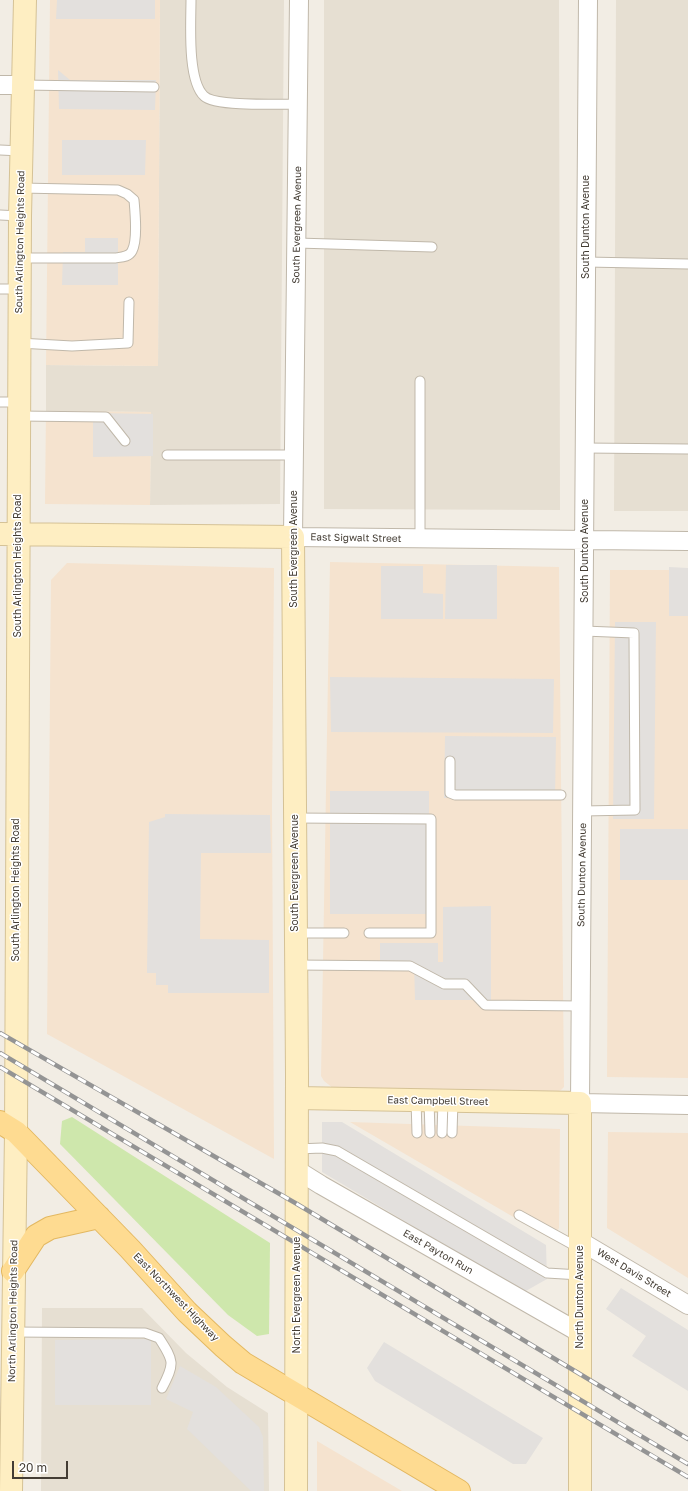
<!DOCTYPE html>
<style>
body{margin:0}
#map{position:relative;width:688px;height:1491px;overflow:hidden;background:#f2ede4;font-family:"Golos Text",sans-serif}
canvas{display:block}
.scale{position:absolute;left:12px;top:1461px;width:56px;height:18px;box-sizing:border-box;border:2px solid #443d34;border-top:0;padding-left:5px;font-size:12px;line-height:14px;white-space:nowrap;color:#443d34;-webkit-text-stroke:3px #fff;paint-order:stroke}
</style>
<div id="map">
<canvas width="688" height="1491"></canvas>
<div class="scale">20 m</div>
</div>
<script>
const ctx = document.querySelector('canvas').getContext('2d');
ctx.lineJoin = 'round';
function fillPath(path, color) { ctx.fillStyle = color; ctx.fill(path, 'evenodd'); }
function stroke(path, color, width, dash) { ctx.strokeStyle = color; ctx.lineWidth = width; ctx.lineCap = dash ? 'butt' : 'round'; ctx.setLineDash(dash || []); ctx.stroke(path); }
function label(font, color, halo, rows, align = 'center') {
  ctx.font = font + ' "Golos Text",sans-serif'; ctx.lineWidth = 3; ctx.setLineDash([]); ctx.textBaseline = 'middle'; ctx.strokeStyle = halo; ctx.fillStyle = color; for (const [text, x, y, turn = 0] of rows) {
    ctx.save(); ctx.translate(x, y); ctx.rotate((+turn || 0) * Math.PI / 180); ctx.textAlign = isNaN(turn) ? turn : align; if (halo) ctx.strokeText(text, 0, 0); ctx.fillText(text, 0, 0); ctx.restore();
  }
}
const residential = new Path2D(`
 M 160,0 L 284,0 L 280,504 L 150,505 L 151,412 L 46,411 L 46,365 L 158,366 Z
 M 324,0 L 559,0 L 560,510 L 324,509 Z
 M 616,0 L 688,0 L 688,511 L 614,511 Z
 M 42,1308 L 142,1308 L 186,1353 L 227,1387 L 268,1413 L 269,1491 L 41,1491 Z`);
const commercial = new Path2D(`
 M 50,0 L 160,0 L 158,366 L 46,365 Z
 M 46,411 L 151,412 L 150,505 L 45,504 Z
 M 330,562 L 559,567 L 564,1087 L 561,1090 L 557,1092 L 333,1088 L 324,1081 L 321,1076 Z
 M 67,563 L 274,568 L 272,806 L 274,1159 L 47,1034 L 51,580 Z
 M 610,570 L 688,570 L 688,1078 L 607,1077 Z
 M 350,1122 L 560,1129 L 559,1228 L 553,1240 Z
 M 608,1132 L 688,1133 L 688,1278 L 607,1228 Z
 M 317,1441 L 402,1491 L 317,1491 Z`);
const green = new Path2D(`
 M 72,1117 L 270,1243 L 269,1334 L 257,1336 L 228,1315 L 60,1144 L 62,1121 Z`);
const parking = new Path2D(`
 M 57,0 L 155,0 L 155,19 L 56,19 Z
 M 58,70 L 70,80 L 156,80 L 155,110 L 59,109 Z
 M 62,140 L 146,140 L 145,175 L 62,175 Z
 M 85,238 L 118,238 L 118,285 L 62,285 L 63,252 L 85,252 Z
 M 93,413 L 153,414 L 153,456 L 93,457 Z
 M 446,565 L 497,565 L 497,619 L 445,619 Z
 M 381,566 L 423,566 L 423,593 L 443,594 L 443,619 L 381,619 Z
 M 669,567 L 688,568 L 688,616 L 669,616 Z
 M 615,622 L 656,622 L 654,819 L 613,819 Z
 M 330,677 L 554,679 L 553,733 L 331,732 Z
 M 445,736 L 556,737 L 555,799 L 444,798 Z
 M 330,791 L 429,791 L 429,914 L 330,914 Z
 M 165,814 L 270,815 L 271,853 L 201,853 L 200,939 L 269,940 L 269,993 L 168,993 L 168,985 L 156,985 L 156,973 L 147,973 L 149,822 L 165,817 Z
 M 620,829 L 688,829 L 688,880 L 620,880 Z
 M 491,906 L 491,1000 L 415,1000 L 414,962 L 380,962 L 380,943 L 438,943 L 438,962 L 443,962 L 443,907 Z
 M 322,1122 L 342,1122 L 546,1245 L 547,1279 L 524,1292 L 322,1172 Z
 M 621,1288 L 688,1330 L 688,1391 L 632,1356 L 646,1336 L 606,1309 Z
 M 151,1339 L 151,1405 L 55,1405 L 55,1340 Z
 M 384,1342 L 543,1438 L 526,1464 L 513,1464 L 375,1381 L 367,1368 Z
 M 180,1366 L 216,1387 L 259,1427 L 263,1437 L 264,1491 L 251,1491 L 187,1429 L 193,1412 L 166,1399 Z`);
const lane = new Path2D(`
 M 191,0 C 191,22 187,80 204,96 C 215,107 280,104 298,104
 M 23,85 L 154,87
 M 0,150 L 21,151
 M 0,215 L 20,216
 M 297,243 L 432,247
 M 20,258 L 115,258 C 122,257 129,257 132,251 C 138,240 135,212 134,200 L 127,194 L 118,190 L 21,188
 M 586,262 L 688,264
 M 0,289 L 20,289
 M 19,343 L 72,346 L 128,343 L 129,302
 M 420,381 L 420,538
 M 0,402 L 19,402
 M 19,416 L 106,417 L 125,441
 M 585,448 L 688,449
 M 167,455 L 294,455
 M 450,761 L 450,793 L 455,795 L 561,795
 M 583,811 L 635,810 L 634,633 L 584,631
 M 295,818 L 431,819 L 431,933 L 369,933
 M 296,933 L 344,933
 M 296,965 L 410,966 L 444,984 L 465,984 L 485,1005 L 581,1006
 M 416,1100 L 417,1133
 M 429,1100 L 430,1133
 M 442,1133 L 443,1101
 M 452,1133 L 453,1101
 M 297,1149 L 322,1148 L 337,1151 L 547,1273 L 580,1275
 M 519,1215 L 579,1248
 M 13,1332 L 145,1333 L 159,1338 C 174,1361 175,1363 162,1388`);
const street = new Path2D(`
 M 299,0 L 293,537 L 688,541
 M 588,0 L 580,1103 L 688,1105
 M 0,85 L 23,85
 M 297,1170 L 321,1185 L 580,1333
 M 580,1241 L 688,1305`);
const secondary = new Path2D(`
 M 0,534 L 293,537 L 297,1075 L 296,1491
 M 297,1098 L 580,1103 L 580,1491
 M 11,1491 L 16,1132 L 20,216 L 25,0`);
const primary = new Path2D(`
 M 0,1122 L 16,1132 L 130,1249 L 187,1312 L 223,1346 L 243,1363 L 459,1491
 M 13,1271 L 36,1236 L 50,1228 L 99,1217`);
const rail = new Path2D(`
 M 0,1033 L 297,1204 L 688,1439
 M 0,1053 L 688,1464
 M 0,1067 L 688,1477`);
const streetNames = [
 ["South Evergreen Avenue",297,225,-89],
 ["South Dunton Avenue",586,227,-90],
 ["South Arlington Heights Road",20,242,-89],
 ["East Sigwalt Street",356,538,1],
 ["South Evergreen Avenue",294,549,-90],
 ["South Dunton Avenue",585,551,-90],
 ["South Arlington Heights Road",18,566,-90],
 ["South Evergreen Avenue",295,873,-90],
 ["South Dunton Avenue",582,875,-89],
 ["South Arlington Heights Road",16,890,-90],
 ["East Campbell Street",438,1101,1],
 ["East Payton Run",438,1252,30],
 ["West Davis Street",634,1273,31],
 ["North Evergreen Avenue",297,1295,-90],
 ["East Northwest Highway",176,1297,46],
 ["North Dunton Avenue",580,1297,-90],
 ["North Arlington Heights Road",13,1311,-89]
];
fillPath(residential, '#e6dfd2');
fillPath(commercial, '#f5e3cf');
fillPath(green, '#cee7ac');
fillPath(parking, '#e3e0dd');
stroke(lane, '#c0b8aa', 11);
stroke(street, '#c0b8aa', 20);
stroke(secondary, '#d5c296', 24);
stroke(primary, '#e3b861', 24);
stroke(lane, '#fff', 9);
stroke(street, '#fff', 18);
stroke(secondary, '#feeec2', 22);
stroke(primary, '#fedb91', 22);
stroke(rail, '#949494', 4.5);
stroke(rail, '#fff', 3, [9]);
label('10px', '#443d34', '#fff', streetNames);
</script>
